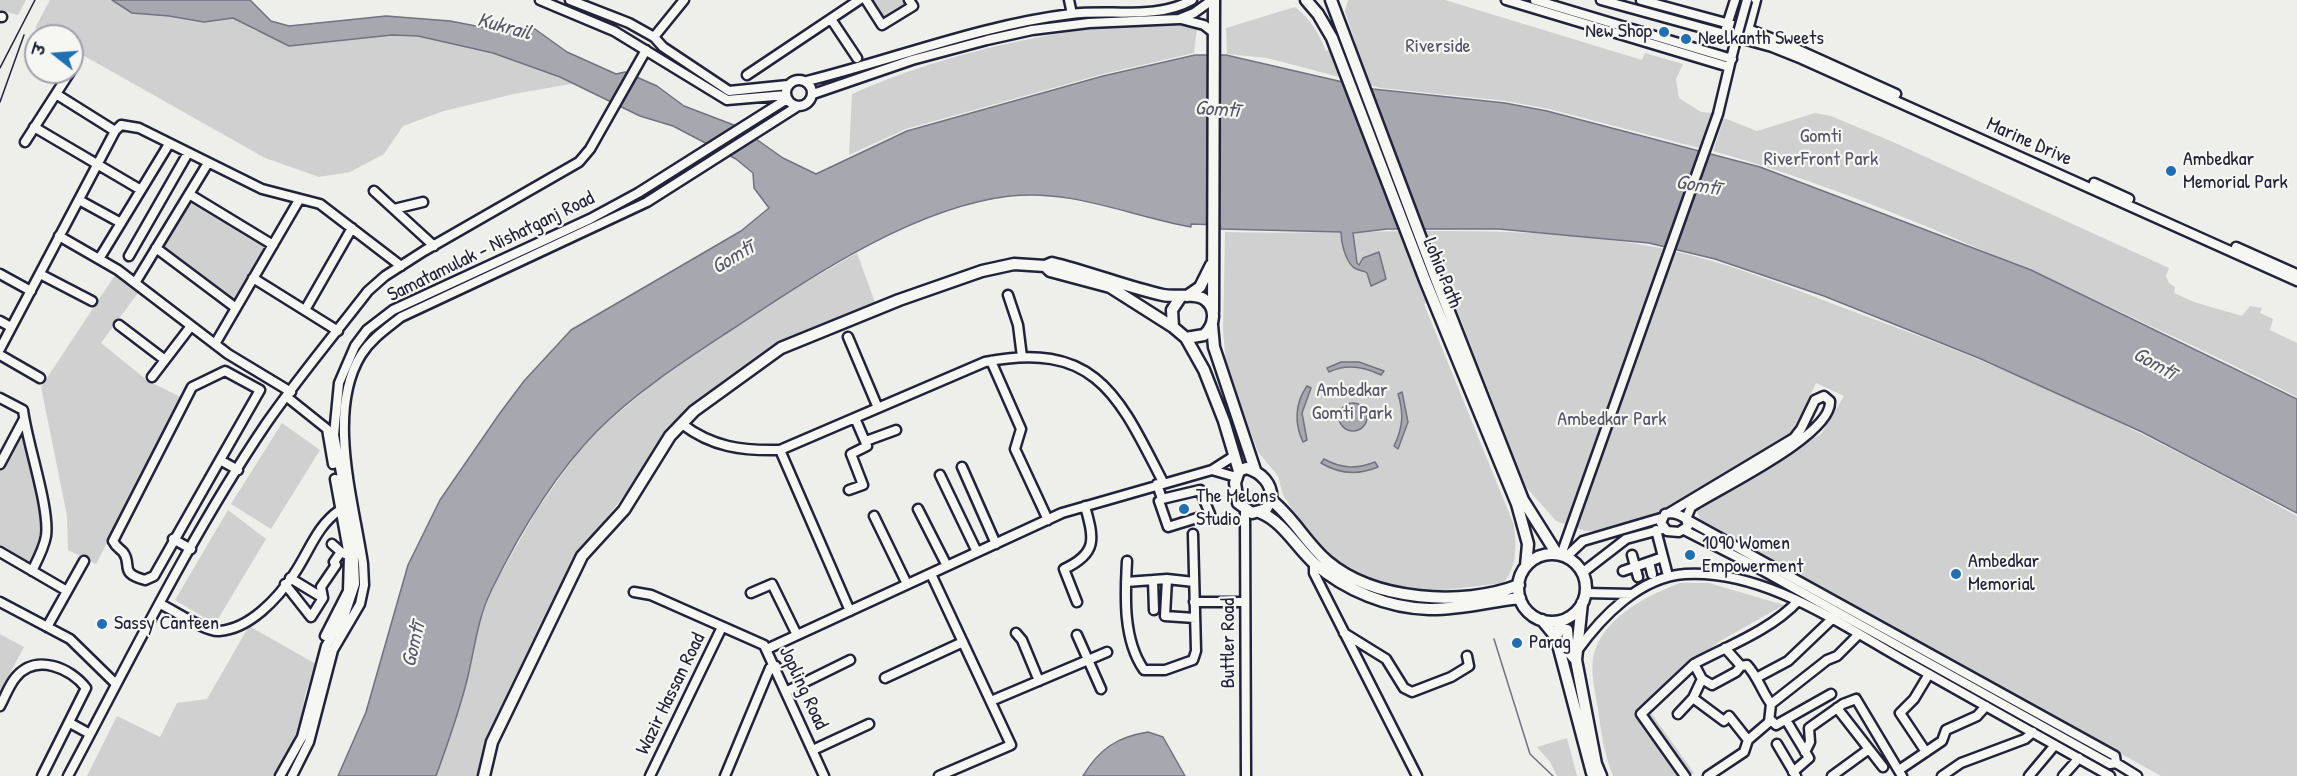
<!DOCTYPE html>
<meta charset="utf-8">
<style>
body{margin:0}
#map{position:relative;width:2297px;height:776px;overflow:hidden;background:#eeeeeb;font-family:"Patrick Hand","Playpen Sans Deva",sans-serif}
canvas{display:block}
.north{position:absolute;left:24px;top:24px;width:60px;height:60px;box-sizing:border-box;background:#f6f6f2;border:2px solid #a1a1a9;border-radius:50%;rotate:287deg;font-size:16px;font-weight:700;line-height:24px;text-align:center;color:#22223b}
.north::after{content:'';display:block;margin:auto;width:21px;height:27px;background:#1f6fb2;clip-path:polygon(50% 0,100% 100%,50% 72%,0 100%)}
</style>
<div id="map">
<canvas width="2297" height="776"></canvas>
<div class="north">उ</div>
</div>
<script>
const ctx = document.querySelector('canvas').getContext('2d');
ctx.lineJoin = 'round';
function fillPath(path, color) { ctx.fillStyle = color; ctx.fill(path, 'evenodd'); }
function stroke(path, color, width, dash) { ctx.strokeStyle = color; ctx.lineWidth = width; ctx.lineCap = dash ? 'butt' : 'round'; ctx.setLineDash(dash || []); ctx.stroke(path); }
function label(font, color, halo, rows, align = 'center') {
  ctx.font = font + ' "Patrick Hand",sans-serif'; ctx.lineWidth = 4.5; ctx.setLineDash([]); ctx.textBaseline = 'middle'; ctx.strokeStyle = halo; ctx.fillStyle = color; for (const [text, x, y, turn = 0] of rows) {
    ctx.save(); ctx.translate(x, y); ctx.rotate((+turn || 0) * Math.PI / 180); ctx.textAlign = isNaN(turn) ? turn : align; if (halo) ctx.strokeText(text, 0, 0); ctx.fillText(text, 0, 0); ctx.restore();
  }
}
const green = new Path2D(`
 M 0,0 L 26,0 L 18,15 L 0,10 Z
 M 50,0 L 112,0 L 132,13 L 169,16 L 204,22 L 233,18 L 256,31 L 418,36 L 493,53 L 576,83 L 514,94 L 444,111 L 403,126 L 384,154 L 350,172 L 319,177 L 265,158 L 72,49 L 72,36 L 49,36 L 35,28 Z
 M 869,0 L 904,0 L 908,6 L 884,22 Z
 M 1348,0 L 1445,0 L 1642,60 L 1645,53 L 1683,64 L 1676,79 L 1679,98 L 1701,112 L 1713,113 L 1699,148 L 1549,109 L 1506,101 L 1381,88 L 1267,58 L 1227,54 L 1226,28 L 1295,7 C 1311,19 1319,34 1326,51 L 1355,42 L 1345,11 Z
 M 1146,24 L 1179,25 L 1197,29 L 1194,53 L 1103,74 L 906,129 L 849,155 L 852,94 C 939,55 1051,29 1146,24 Z
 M 1815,113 L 1831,116 L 1893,142 L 2169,268 L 2166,276 L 2169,283 L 2175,287 L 2174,293 L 2194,302 L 2242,316 L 2250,306 L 2262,308 L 2260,313 L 2273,319 L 2270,330 L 2297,343 L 2297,397 C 2204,350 2110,306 2014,264 C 1916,221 1817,180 1713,151 L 1724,118 L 1757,131 Z
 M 191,201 L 267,246 L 235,303 L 162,248 Z
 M 1225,232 C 1365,236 1511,221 1649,246 C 1722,259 1791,288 1860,314 C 1900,329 1941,344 1982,361 C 2090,405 2195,460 2297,516 L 2297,776 L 2161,776 L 1700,519 L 1697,512 L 1702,505 L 1821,434 L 1844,396 L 1816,383 L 1791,436 L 1651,516 L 1602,531 L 1586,531 L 1556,521 L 1526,487 L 1450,292 L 1424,304 L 1514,525 C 1516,548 1518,563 1504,583 L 1427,592 L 1395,588 L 1365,576 L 1327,555 L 1309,535 L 1283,495 L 1278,476 L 1258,452 L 1226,365 L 1223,330 Z
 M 857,253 L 876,305 L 777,346 L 683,414 L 666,434 L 623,497 L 578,554 L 541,627 L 488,746 L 482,776 L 436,776 L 462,701 L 478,628 L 492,589 L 537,510 L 576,455 L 597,431 L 666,373 L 785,294 Z
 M 115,275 L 138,293 L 101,343 L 148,381 L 183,398 L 96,564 L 68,550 L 67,516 L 41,387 Z
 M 282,423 L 320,450 L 271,529 L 231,504 Z
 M 22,430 L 41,520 L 42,539 L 31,565 L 0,548 L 0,471 Z
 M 228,510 L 266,539 L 215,624 L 175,600 Z
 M 1680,583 L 1709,583 L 1784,605 L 1720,641 L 1644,703 L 1694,773 L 1690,776 L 1613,776 C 1604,754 1601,732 1598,709 C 1595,691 1589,668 1595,650 C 1608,615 1648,595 1680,583 Z
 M 249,626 L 316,664 L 305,695 L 299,731 L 273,776 L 87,776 L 117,716 L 160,737 L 177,703 L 207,699 Z
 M 0,634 L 24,647 L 0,692 Z
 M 1567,738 L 1577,776 L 1557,776 L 1550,762 L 1537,747 Z`);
const water = new Path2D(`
 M 112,0 L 250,0 L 271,21 L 289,26 L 386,16 L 450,21 L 502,31 L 535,29 L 567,52 L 616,74 L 625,72 L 657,86 L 684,106 L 739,127 L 783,158 L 816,174 L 907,131 L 1103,76 L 1195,55 L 1226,55 L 1373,89 L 1505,103 L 1547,111 L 1760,167 L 2031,270 L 2297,399 L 2297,513 L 2142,432 L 1981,359 L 1824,296 L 1715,259 L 1649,243 L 1499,229 L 1387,229 L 1353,233 L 1357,263 L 1359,265 L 1363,258 L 1379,252 L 1386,279 L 1371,286 L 1367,273 C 1363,270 1357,271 1353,267 C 1345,259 1341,243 1341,232 L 1221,229 L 1220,225 L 1191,224 L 1191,227 C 1130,216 1072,189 1010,196 C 914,207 811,277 731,330 C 684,361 637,391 597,431 C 554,475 519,534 492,589 C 478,617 475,646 468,676 C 460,710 448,743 436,776 L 338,776 L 366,712 L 408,565 L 440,500 L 500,413 L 524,381 L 571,330 L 741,231 L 769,208 L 754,188 L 753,173 L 736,159 L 673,126 L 640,116 L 560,77 L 493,53 L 418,36 L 392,35 L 289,46 L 233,18 L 204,22 L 169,16 L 132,13 Z
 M 1341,362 L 1359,362 L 1384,371 L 1381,375 C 1365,367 1347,363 1329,372 L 1327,368 Z
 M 1307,386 L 1311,388 L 1302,413 L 1307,440 L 1303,442 C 1294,423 1295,403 1307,386 Z
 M 1402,392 L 1408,422 L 1398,449 L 1394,446 C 1403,428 1404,413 1398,394 Z
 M1339 417a14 14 0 1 1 28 0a14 14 0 1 1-28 0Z
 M 1324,459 C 1342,469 1357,469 1375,462 L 1378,467 C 1359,475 1339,474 1321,463 Z
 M 1148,732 L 1163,737 L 1185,776 L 1083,776 C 1099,749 1117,737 1148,732 Z`);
const stream = new Path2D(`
 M 1494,639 L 1530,754 L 1553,776`);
const minor = new Path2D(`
 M 540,0 L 614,31 L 727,100 L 786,95
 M 570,0 L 629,23 L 654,37 L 663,47 L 729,91 L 788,85
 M 866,0 L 882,25 L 913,6 L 909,0
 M 1069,0 L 1072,14
 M 1506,0 L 1729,67
 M 1535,0 L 1732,59
 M 1601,0 L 1772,47 L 1802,59 L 2297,281
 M 1641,0 L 1748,29 L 1781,42 L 1896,94
 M 0,17 L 2,17
 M 831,19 L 857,58
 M 1181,19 L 1204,25 L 1213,32
 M 1726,28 L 1735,0
 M 1747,34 L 1756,0
 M 654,37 L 684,0
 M 747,75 L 859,0
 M786 93a13 13 0 1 1 26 0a13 13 0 1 1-26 0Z
 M 807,81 C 895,59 981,25 1071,14 C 1111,9 1156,20 1192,0
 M 56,94 L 115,131
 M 813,94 L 912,60 L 987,40 L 1032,30 L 1089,23 L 1179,19 L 1194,13 L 1212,0
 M 34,127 L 141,190
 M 25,142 L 70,72
 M 2094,183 L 2129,199
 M 374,191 L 434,246
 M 189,194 L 273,245
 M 79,200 L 121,223
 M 394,209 L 423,202
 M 59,236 L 118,270 L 228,354 L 291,392
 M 2236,247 L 2297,274
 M 156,248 L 236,308
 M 129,256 L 188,153
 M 99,259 L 169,144
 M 0,274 L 31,291
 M 40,274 L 92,301
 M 253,278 L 338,331
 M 135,283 L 208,163
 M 1008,295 L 1018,325 L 1022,357
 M 305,310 L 352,228
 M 0,321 L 11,327
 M 119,325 L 165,360
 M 848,337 L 878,408
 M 215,344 L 299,200
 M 0,349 L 115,131 L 121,125 L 139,128 L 262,189 L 320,204 L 401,266
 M 0,355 L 40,378
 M 991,361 L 1021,429 L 1015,449 L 1048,520
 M 152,377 L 191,326
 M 287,397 L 327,429 L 333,464
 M 0,398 L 23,410 C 27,443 50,508 46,536 C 44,548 38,559 32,571
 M 682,424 C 712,447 742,451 780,450 L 985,362 C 1097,340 1119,397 1163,482
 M 866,441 L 896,430
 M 780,450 L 850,611
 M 220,460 L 154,576 L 145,580 C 118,573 133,565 123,552 C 119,548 116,547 113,541 L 192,387 L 225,371 L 260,390 L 220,460 L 238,470
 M 0,464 L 24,419
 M 962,467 L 996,544
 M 1212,470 L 1236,477
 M 940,475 L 977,552
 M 1157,484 L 1162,499 L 1159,501 L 1168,527 L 1210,514 L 1200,490 L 1162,499
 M 849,490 L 863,485 L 851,454 L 867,446 L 855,418
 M 918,509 L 947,566
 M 1245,510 L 1246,776
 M 1669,513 L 1794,438 L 1801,429 L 1815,400 L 1824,396 L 1830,401 C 1833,435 1718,489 1691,507 L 1686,519 L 2115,756 L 2116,763
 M 1665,514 C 1673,512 1679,514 1686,519 L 1688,526 L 1679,532 L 1667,531 L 1661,523 Z
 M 874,516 L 907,584
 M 1656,530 L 1667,572
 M 1684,530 L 1751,564 L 2110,764 L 2116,763 L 2137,776
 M 173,539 L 191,549
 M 332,544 L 341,552
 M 0,552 L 67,591
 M 1561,555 L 1718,114 L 1734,47
 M 1632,555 L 1638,577
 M 1566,557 L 1583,541 L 1661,518
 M 1127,561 C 1125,597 1123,640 1144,670 L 1165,670 L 1193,660 L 1196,651 L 1193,534
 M 1649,562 L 1652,574
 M 1314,563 L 1314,573 L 1417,776
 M 1623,571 L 1663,557
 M 1582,573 L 1626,539 L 1663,529
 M 931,574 L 1011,745 L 939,776
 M 290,578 L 323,598
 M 1167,579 L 1165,616 L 1195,618
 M 1153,580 L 1154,610
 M 1126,582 L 1167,579 L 1194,582
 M 285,584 L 311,617 L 323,598 L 321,587 L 336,565 L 334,562 L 341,552 L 349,556
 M 634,592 L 651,595 L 764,645 L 824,776
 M 751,593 L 772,584 L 797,635
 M 1585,593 L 1632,594
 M 0,602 L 70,639 L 116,684
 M 1077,602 L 1064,569 C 1098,553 1094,539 1085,506
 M 1194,602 L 1245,602
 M 160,604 C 174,610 205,632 219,631 C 250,629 278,598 294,574 C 309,552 317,525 340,510
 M 47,627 L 84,561
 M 1016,633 L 1022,640 L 1039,681
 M 1344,633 L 1386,659 L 1404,688 L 1412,692 L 1451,677 L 1469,666 L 1467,656
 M 1077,635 L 1101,689
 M 325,636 L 348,591 L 349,556 L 335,479
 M 1725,648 L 1741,666 L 1747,665 C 1758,677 1761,690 1771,704
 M 767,649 L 1062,513 L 1212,470 L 1234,456
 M 1577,651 C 1602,616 1640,577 1685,574 C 1766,569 1844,627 1911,664 C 1978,701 2044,739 2110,776
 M 1758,677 L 1788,661 L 1831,620
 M 885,678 L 963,642
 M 1702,679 L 1712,685 L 1736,672 L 1741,666
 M 787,691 L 850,660
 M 1693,698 L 1724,721 L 1729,716 L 1748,740 L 1744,752 L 1708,776
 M 991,701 L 1107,652
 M 0,706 C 5,697 9,685 16,677 C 36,653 71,668 86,688 L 42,776
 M 1837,708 L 1883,767
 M 1678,714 L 1693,698 L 1702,679 L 1694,664 C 1728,646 1771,630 1798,601
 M 1770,719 L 1776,725 L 1831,694
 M 1786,720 L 1809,758 L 1793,772
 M 70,723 L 90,734
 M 1748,740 L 1769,722 L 1771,704 L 1827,660 L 1837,656 L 1858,635
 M 1777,744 L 1796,776
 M 813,750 L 869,724
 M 1805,752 L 1810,742 L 1809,728 L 1843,704 L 1856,699 L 1902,776
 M 1926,752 L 1900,713 L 1914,699 L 1929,674
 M 1899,770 L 1942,741 L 1946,730 L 1977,716 L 1986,706
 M 68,776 C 131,658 191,535 266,424 C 298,378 334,335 368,291 L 385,276 L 424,251 L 579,162 L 590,149 L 646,50
 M 280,776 L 302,737 L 326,646 L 345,614 L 355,584 L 353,538 L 334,435 L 339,383 L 355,346 L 367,330 L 393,310 L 590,219 L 638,193 L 787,99
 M 292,776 L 309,742 L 333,650 L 360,604 L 364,585 L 363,564 C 354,502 326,412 361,355 C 371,339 386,329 401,317 L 647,202 L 798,106
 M 650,776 L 722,627
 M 725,776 L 770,668 L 776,666
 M 1685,776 L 1641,714 L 1694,664
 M 1832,776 L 1869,749
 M 1942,776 L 1961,763 L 2025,739 L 2033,732
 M 2029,776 L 2055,745
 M 2063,776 L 2079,758`);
const major = new Path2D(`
 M 1306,0 L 1318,14 L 1332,38 L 1425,280 L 1517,504 L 1528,544 L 1526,566
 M 1331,0 L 1435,276 L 1523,500 L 1557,554
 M 1045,266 L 1050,271 L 1110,287 L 1173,327
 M 1187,296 L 1200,287 L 1211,265
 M 1213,312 L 1214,0
 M 1212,325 L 1214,347 L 1255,470
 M 1186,338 L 1204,370 L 1224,421 L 1239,471 L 1235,483 L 1238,503 L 1252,513 L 1266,509 L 1271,500 C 1273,484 1261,472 1246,468 L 1239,471
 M 1271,500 C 1293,517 1306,543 1327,561 C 1374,601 1463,607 1519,585
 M 1259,512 C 1283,521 1296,547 1315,564 C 1345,590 1388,608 1429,609 C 1458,610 1490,601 1520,598
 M1518 588a34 34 0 1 1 68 0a34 34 0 1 1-68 0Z
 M 1582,603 L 1576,660 L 1596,764 L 1601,776
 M 1542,620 L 1556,637 L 1592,773
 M 1556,637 L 1559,629 L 1567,630 L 1569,652 L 1576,660
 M 484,776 L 492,742 L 582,556 L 624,510 L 670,436 L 694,411 L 781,348 L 899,300 L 982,271 L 1014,264 L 1045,266 L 1052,263 C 1090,272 1126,287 1163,295 C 1176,298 1193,292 1204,299 C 1217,308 1215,325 1204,335 L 1186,338 L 1173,327 L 1172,310 L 1180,298`);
const rail = new Path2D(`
 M 0,68 L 35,0
 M 0,102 L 24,35`);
const minorBridge = new Path2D(`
 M 1734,47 L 1747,0`);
const markers = [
 [1664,32,6,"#1f6fb2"],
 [1686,39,6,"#1f6fb2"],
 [2171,171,6,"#1f6fb2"],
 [1184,509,6,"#1f6fb2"],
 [1690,555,6,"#1f6fb2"],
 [1956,574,6,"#1f6fb2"],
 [102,624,6,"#1f6fb2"],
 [1517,643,6,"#1f6fb2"]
];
const poiNames = [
 ["New Shop",1652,32,"right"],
 ["Neelkanth Sweets",1698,39],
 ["Ambedkar",2183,160],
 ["Memorial Park",2183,183],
 ["The Melons",1196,497],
 ["Studio",1196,520],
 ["1090 Women",1702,544],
 ["Empowerment",1702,567],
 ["Ambedkar",1968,562],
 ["Memorial",1968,585],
 ["Sassy Canteen",114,624],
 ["Parag",1529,643]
];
const parkNames = [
 ["Riverside",1438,47],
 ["Gomti",1821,137],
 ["RiverFront Park",1821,160],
 ["Ambedkar",1352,391],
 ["Gomti Park",1352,414],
 ["Ambedkar Park",1612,420]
];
const streetNames = [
 ["Marine Drive",2029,142,24],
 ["Samatamulak - Nishatganj Road",491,247,-26],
 ["Lohia Path",1442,273,68],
 ["Buttler Road",1229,643,-90],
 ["Jopling Road",803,688,65],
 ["Wazir Hassan Road",671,694,-64]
];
const waterNames = [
 ["Kukrail",504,27,15],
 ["Gomtī",1217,110,4],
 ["Gomtī",1698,186,9],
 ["Gomtī",733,258,-31],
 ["Gomtī",2154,364,29],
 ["Gomtī",414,645,-77]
];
fillPath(green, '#d0d0d1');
fillPath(water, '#a7a7af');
stroke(water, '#727281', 1.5);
stroke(stream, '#727281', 1.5);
stroke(minor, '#22223b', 13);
stroke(major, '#22223b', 15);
stroke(minor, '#f6f6f2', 8);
stroke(major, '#f6f6f2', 10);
stroke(rail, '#22223b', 1.5);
stroke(minorBridge, '#22223b', 13, []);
stroke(minorBridge, '#f6f6f2', 8);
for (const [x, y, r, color] of markers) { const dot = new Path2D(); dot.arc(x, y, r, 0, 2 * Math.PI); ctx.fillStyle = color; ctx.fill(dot); stroke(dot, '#f6f6f2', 2); }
label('20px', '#22223b', '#f6f6f2', poiNames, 'left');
label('20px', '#565668', '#f6f6f2', parkNames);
label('20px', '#22223b', '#f6f6f2', streetNames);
label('italic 21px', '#575769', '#f6f6f2', waterNames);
</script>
